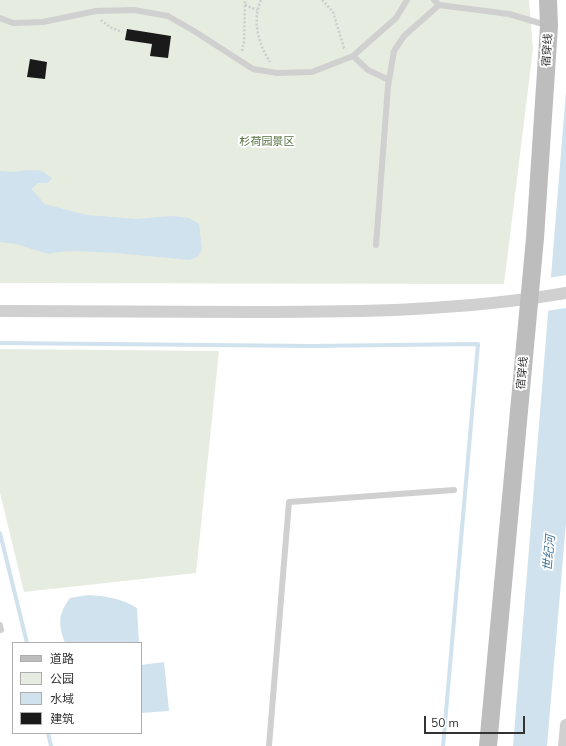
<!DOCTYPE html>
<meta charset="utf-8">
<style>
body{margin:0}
#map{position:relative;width:566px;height:746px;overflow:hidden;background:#fff;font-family:"Nunito Sans","Noto Sans SC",sans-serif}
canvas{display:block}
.legend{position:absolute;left:12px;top:642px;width:130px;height:92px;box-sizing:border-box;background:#fff;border:1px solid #adadad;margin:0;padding:5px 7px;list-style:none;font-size:12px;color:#333}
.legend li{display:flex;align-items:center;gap:8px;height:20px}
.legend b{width:20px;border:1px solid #adadad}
.scale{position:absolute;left:424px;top:716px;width:101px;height:18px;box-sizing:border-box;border:2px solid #333;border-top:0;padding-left:5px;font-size:12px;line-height:14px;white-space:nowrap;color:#333;-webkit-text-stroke:3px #fff;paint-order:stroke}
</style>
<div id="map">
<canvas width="566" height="746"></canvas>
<ul class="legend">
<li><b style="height:5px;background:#bdbdbd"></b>道路</li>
<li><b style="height:11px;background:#e6ecdf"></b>公园</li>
<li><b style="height:11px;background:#cfe2ee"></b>水域</li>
<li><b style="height:11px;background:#1a1a1a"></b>建筑</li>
</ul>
<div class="scale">50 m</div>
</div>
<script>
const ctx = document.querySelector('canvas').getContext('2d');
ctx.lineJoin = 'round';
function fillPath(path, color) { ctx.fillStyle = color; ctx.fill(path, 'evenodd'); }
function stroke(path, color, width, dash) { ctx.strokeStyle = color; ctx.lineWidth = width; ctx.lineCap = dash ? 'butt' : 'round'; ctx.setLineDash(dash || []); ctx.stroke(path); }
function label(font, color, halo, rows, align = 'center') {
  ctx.font = font + ' "Nunito Sans","Noto Sans SC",sans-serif'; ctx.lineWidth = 4; ctx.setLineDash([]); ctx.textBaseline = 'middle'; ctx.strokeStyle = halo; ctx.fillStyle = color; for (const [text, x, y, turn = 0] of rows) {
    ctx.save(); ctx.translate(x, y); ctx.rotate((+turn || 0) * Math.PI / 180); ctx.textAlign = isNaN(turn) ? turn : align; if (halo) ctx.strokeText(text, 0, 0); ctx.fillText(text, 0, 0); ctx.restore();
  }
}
const green = new Path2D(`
 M 0,0 L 529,0 L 533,49 L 504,284 L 0,283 Z
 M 0,349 L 219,351 L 196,573 L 24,592 L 0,493 Z`);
const water = new Path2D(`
 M 566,91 L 566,523 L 547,746 L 513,746 Z
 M 29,170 L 42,171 L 52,178 L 48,183 L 38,183 L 31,189 L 39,197 L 44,204 L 87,215 L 136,219 L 172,216 L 189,218 L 199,224 L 202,250 L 198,256 L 190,260 L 116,253 L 75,251 L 58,252 L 49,254 L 16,244 L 0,242 L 0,171 L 13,172 Z
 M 88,595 C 105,596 121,598 137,608 L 139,643 L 65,643 C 58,624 58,614 70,598 Z
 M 164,662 L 169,711 L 141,713 L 141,665 Z`);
const pier = new Path2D(`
 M 566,275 L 566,308 L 546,311 L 549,278 Z`);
const stream = new Path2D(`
 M 0,343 L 311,346 L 478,344 L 443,746
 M 0,533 L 27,643
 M 48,733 L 51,746`);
const building = new Path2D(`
 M 127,29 L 171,36 L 168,58 L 150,56 L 152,44 L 125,40 Z
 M 30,59 L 47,62 L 45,79 L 27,77 Z`);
const path = new Path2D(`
 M 261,0 C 252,21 258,43 270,62
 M 322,0 L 333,12 L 344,48 L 346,49
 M 245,5 L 257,10
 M 101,20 L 110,27 L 122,32
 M 242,51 L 244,42 L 245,0`);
const lane = new Path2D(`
 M 434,0 L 439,5 L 509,14 L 546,25
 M 0,18 L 13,23 L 43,22 L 96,11 L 134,10 L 168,16 L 194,31 L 253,69 L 277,73 L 312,72 L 353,56 L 396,18 L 407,0
 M 353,56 L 368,70 L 389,80
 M 376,245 L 388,86 L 394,51 L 404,36 L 439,5
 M 0,625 L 1,630
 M 269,746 L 289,502 L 454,490`);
const street = new Path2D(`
 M 0,311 C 84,311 168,311 252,312 C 357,312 462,311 566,293
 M 564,746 L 566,725`);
const secondary = new Path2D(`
 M 488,746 L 535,238 L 549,26 L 548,0`);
const streetNames = [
 ["宿穿线",548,50,-86],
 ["宿穿线",523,373,-85]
];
const parkNames = [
 ["杉荷园景区",267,142]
];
const waterNames = [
 ["世纪河",550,553,-85]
];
fillPath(green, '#e6ecdf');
fillPath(water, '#cfe2ee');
fillPath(pier, '#fff');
stroke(stream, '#cfe2ee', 4);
fillPath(building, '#1a1a1a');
stroke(path, '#cdcdcd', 2.5, [2, 2]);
stroke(lane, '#d0d0d0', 6);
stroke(street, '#d0d0d0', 12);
stroke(secondary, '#bdbdbd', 18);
label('11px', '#333', '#fff', streetNames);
label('11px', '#56703f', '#fff', parkNames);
label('italic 12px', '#3f7597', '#fff', waterNames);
</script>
